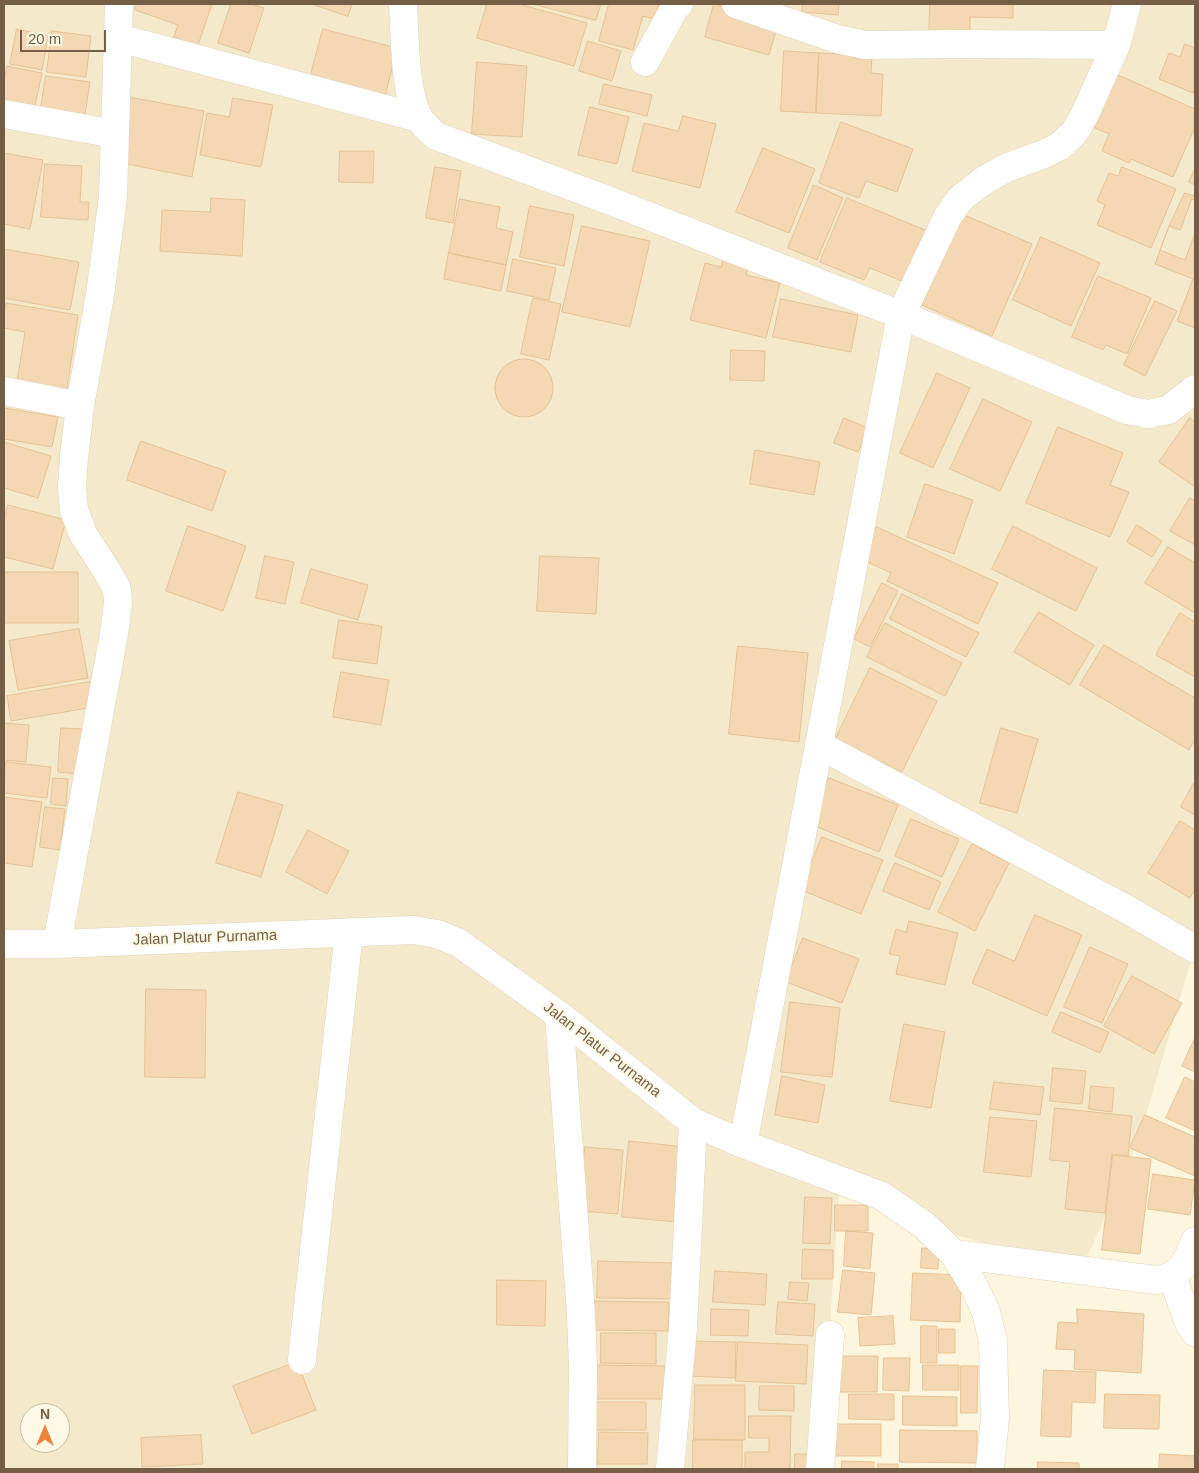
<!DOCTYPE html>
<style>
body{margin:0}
#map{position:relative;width:1199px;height:1473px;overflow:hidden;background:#fdf6de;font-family:Helvetica,sans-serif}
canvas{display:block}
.frame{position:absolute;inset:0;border:5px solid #745e45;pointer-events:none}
.north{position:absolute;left:20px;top:1403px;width:50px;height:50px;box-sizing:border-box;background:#fff9e5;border:1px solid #c7bba5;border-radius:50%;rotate:0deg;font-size:14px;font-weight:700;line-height:20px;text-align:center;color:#745e45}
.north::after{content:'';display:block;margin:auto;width:18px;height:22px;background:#ee823c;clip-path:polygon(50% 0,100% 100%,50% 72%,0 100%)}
.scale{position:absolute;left:20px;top:30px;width:86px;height:22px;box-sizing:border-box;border:2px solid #745e45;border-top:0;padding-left:6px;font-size:15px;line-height:18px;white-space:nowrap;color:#745e45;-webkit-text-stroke:4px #fff9e5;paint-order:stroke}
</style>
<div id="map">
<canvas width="1199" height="1473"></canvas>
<div class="frame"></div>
<div class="north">N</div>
<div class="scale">20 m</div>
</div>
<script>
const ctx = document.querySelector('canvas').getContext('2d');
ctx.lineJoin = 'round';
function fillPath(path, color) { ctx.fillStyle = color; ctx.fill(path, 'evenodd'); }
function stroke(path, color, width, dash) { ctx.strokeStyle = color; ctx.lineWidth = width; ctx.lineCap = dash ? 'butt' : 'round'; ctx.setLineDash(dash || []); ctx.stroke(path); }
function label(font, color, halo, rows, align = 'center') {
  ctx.font = font + ' Helvetica,sans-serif'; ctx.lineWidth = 4; ctx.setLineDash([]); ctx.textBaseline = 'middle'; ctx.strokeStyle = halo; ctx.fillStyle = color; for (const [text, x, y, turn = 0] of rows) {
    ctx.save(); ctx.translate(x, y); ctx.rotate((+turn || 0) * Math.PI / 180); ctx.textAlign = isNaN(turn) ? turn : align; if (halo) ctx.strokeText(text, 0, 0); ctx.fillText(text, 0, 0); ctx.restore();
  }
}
const residential = new Path2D(`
 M 4,4 L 1195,4 L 1195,947 L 1139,1139 L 1081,1271 L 925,1226 L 840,1181 L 820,1469 L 4,1469 ZM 30,1413 L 60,1413 L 60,1443 L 30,1443 Z`);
const building = new Path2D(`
 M 137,4 L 212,4 L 197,48 L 173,39 L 178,25 L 135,10 Z
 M 231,4 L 250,4 L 264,8 L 249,53 L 218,43 Z
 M 312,4 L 352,4 L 348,16 Z
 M 487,4 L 519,4 L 587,23 L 574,66 L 477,38 Z
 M 533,4 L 601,4 L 596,20 Z
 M 609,4 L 659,4 L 654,19 L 643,16 L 633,50 L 599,41 Z
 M 714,4 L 779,21 L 769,55 L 705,37 Z
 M 803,4 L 839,4 L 838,15 L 802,12 Z
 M 930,4 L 1013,4 L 1013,18 L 970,17 L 970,39 L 929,39 Z
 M 17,29 L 48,36 L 42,70 L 10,64 Z
 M 323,29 L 397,48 L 384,101 L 309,82 Z
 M 52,31 L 91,36 L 86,77 L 47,72 Z
 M 588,41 L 621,51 L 612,81 L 579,71 Z
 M 1185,44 L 1195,48 L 1195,87 L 1193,93 L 1159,79 L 1169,53 L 1180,57 Z
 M 784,51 L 819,53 L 816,113 L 781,111 Z
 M 819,53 L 872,55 L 871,73 L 883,74 L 881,116 L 816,113 Z
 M 477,62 L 527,66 L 522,137 L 472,134 Z
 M 7,66 L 42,73 L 34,111 L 4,104 L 4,82 Z
 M 1118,75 L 1195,109 L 1195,127 L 1173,177 L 1131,159 L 1129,163 L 1102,151 L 1109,134 L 1086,124 L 1102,88 L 1110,92 Z
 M 46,76 L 90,82 L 84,121 L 40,115 Z
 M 604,84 L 652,95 L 647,116 L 599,104 Z
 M 129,97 L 204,111 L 192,177 L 117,162 Z
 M 233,98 L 273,105 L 261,167 L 200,155 L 207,113 L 229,117 Z
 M 590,107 L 629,117 L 617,164 L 578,155 Z
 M 683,116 L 716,124 L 700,188 L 632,171 L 644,123 L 678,131 Z
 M 841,122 L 913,149 L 897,192 L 866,181 L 859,198 L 819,183 Z
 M 763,148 L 815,169 L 789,233 L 736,212 Z
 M 340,151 L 374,151 L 373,183 L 339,182 Z
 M 4,153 L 43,160 L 30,229 L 4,224 Z
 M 45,164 L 82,166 L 80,202 L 89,202 L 88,220 L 41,217 Z
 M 435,167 L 461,171 L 453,223 L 426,218 Z
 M 1122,167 L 1176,189 L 1151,248 L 1097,225 L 1105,205 L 1097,201 L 1109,173 L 1118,176 Z
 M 1195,169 L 1195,185 L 1189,182 Z
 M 814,185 L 843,198 L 817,260 L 788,248 Z
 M 1185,193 L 1195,196 L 1195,328 L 1177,321 L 1193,279 L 1155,264 L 1169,226 Z
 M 211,198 L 245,200 L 242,256 L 160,251 L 162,210 L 210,212 Z
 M 847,198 L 930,232 L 909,284 L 870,268 L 864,280 L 820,262 Z
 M 460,199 L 500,207 L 496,228 L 513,232 L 506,265 L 449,253 Z
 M 1192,199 L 1195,200 L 1195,233 L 1185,260 L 1160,250 L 1169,226 L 1180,230 Z
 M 530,206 L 574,215 L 564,266 L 520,257 Z
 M 962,214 L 1032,244 L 992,336 L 922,305 Z
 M 582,226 L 650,241 L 630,327 L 562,312 Z
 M 1041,237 L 1100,263 L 1071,326 L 1013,300 Z
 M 4,249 L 79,262 L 70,310 L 4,298 Z
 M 449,253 L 506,265 L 501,291 L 444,279 Z
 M 513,259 L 556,268 L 549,300 L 507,291 Z
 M 723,259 L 749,265 L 746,275 L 780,283 L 766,338 L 690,320 L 705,263 L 721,267 Z
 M 1098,276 L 1151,298 L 1127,354 L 1106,345 L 1103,350 L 1072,337 Z
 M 533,298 L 561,304 L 549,360 L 521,354 Z
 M 781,299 L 858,315 L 851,352 L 773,337 Z
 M 1155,301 L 1177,311 L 1145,376 L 1124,365 Z
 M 6,303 L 78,315 L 67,389 L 17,381 L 25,332 L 4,328 L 4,316 Z
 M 731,350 L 765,351 L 764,381 L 730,380 Z
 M495 388a29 29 0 1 1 58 0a29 29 0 1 1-58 0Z
 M 937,373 L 970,388 L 933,468 L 900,453 Z
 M 983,399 L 1032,422 L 1000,491 L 950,469 Z
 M 4,408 L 58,417 L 52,447 L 4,439 Z
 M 844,418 L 868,428 L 858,452 L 834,443 Z
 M 1190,418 L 1195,422 L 1195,487 L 1159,462 Z
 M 1058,427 L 1123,453 L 1110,485 L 1129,492 L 1110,537 L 1026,503 Z
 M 141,441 L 226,471 L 212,511 L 127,480 Z
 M 4,442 L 51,456 L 38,498 L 4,488 Z
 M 755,450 L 820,462 L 814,495 L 750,484 Z
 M 925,484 L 973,500 L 954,554 L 907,537 Z
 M 1190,498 L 1195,501 L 1195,545 L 1170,531 Z
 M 8,505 L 66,520 L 53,569 L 4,557 L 4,523 Z
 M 1137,525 L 1162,541 L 1152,557 L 1127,542 Z
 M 188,526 L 246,546 L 223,611 L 166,591 Z
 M 1013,526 L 1097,568 L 1076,611 L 992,569 Z
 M 877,527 L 998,583 L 978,624 L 887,581 L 891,573 L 861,559 Z
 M 1168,547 L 1195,563 L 1195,613 L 1145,583 Z
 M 265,556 L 294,562 L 285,604 L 256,598 Z
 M 540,556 L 599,558 L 596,614 L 537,611 Z
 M 311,569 L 368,585 L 358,620 L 301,603 Z
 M 5,572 L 78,572 L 78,623 L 5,623 Z
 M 882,583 L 898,591 L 870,647 L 854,639 Z
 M 902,594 L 979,633 L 966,657 L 890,619 Z
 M 1039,612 L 1094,645 L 1070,685 L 1014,652 Z
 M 1180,613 L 1195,622 L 1195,677 L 1156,655 Z
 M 339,620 L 382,626 L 377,664 L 333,658 Z
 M 885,623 L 962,663 L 945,696 L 867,657 Z
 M 79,629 L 88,678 L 18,690 L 9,641 Z
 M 1104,645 L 1195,698 L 1195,739 L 1189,750 L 1080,685 Z
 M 738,646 L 808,653 L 799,742 L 729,734 Z
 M 870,668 L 937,701 L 902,772 L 835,740 Z
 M 341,672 L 389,680 L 381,725 L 333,717 Z
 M 90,682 L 94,707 L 11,721 L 7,696 Z
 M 4,723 L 29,725 L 26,762 L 4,760 Z
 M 61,728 L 82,729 L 78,774 L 58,772 Z
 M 1001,728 L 1038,739 L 1017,813 L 980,803 Z
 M 6,762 L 51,767 L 47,798 L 4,793 Z
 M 53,778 L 68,779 L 66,806 L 51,804 Z
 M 829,778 L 898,805 L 879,852 L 810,824 Z
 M 1194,783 L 1195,783 L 1195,815 L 1181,807 Z
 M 238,792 L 283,805 L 261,877 L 216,863 Z
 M 4,797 L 42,802 L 32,867 L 4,863 Z
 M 45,807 L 65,809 L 60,850 L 40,847 Z
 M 911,819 L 959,839 L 942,877 L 895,856 Z
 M 1180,821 L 1195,830 L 1195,889 L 1190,898 L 1148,873 Z
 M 308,830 L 349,851 L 327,894 L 286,872 Z
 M 822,837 L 883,860 L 861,914 L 801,890 Z
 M 972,844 L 1009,863 L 975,931 L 938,912 Z
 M 895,863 L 941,882 L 929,910 L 883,891 Z
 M 1035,915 L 1082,935 L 1047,1016 L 972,983 L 987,949 L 1014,961 Z
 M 909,921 L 958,933 L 945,985 L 896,974 L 900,956 L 889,954 L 896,929 L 906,932 Z
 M 803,938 L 859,959 L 842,1003 L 786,982 Z
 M 1090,947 L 1128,964 L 1102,1023 L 1064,1007 Z
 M 1132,976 L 1182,1003 L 1154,1054 L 1104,1026 Z
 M 146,989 L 206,990 L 205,1078 L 145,1077 Z
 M 790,1002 L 840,1008 L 832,1077 L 781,1072 Z
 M 1061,1012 L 1109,1032 L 1100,1053 L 1052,1032 Z
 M 904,1024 L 945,1032 L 931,1108 L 890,1101 Z
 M 1195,1038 L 1195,1072 L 1182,1066 Z
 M 1053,1068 L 1086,1071 L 1082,1104 L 1050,1101 Z
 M 782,1076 L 825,1085 L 818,1123 L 775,1115 Z
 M 1185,1077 L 1195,1082 L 1195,1131 L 1166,1118 Z
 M 994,1082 L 1044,1087 L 1040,1115 L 990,1109 Z
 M 1091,1086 L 1114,1088 L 1112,1112 L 1089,1109 Z
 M 1055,1108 L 1132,1116 L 1128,1156 L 1112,1154 L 1105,1213 L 1065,1209 L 1070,1162 L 1050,1160 Z
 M 1145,1115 L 1195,1137 L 1195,1176 L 1130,1148 Z
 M 990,1117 L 1037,1121 L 1031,1177 L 984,1172 Z
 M 629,1141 L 685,1147 L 677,1222 L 622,1217 Z
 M 585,1147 L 623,1150 L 618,1214 L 580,1211 Z
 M 1113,1155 L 1151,1159 L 1140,1254 L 1102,1250 Z
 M 1153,1174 L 1195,1180 L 1190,1215 L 1148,1209 Z
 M 805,1197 L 832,1198 L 830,1244 L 803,1243 Z
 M 835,1205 L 868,1205 L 868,1231 L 835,1231 Z
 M 846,1231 L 873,1233 L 870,1269 L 844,1266 Z
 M 922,1248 L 939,1249 L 938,1269 L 921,1268 Z
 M 803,1249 L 833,1250 L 833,1279 L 802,1279 Z
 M 598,1261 L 675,1263 L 674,1299 L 597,1298 Z
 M 843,1270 L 875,1273 L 871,1315 L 838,1312 Z
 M 715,1271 L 767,1274 L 765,1305 L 713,1302 Z
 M 913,1273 L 961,1275 L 960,1322 L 911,1320 Z
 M 497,1280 L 546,1281 L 545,1326 L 497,1325 Z
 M 790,1282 L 809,1283 L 807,1301 L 788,1299 Z
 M 592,1301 L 669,1302 L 668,1331 L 591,1330 Z
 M 778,1302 L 815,1304 L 813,1336 L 776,1334 Z
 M 711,1309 L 749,1310 L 748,1336 L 711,1335 Z
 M 1077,1309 L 1144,1314 L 1141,1373 L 1074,1369 L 1075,1350 L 1056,1349 L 1058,1322 L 1077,1323 Z
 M 893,1316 L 895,1344 L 860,1346 L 858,1318 Z
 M 921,1326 L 937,1326 L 937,1363 L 921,1363 Z
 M 939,1329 L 955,1329 L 955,1353 L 939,1353 Z
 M 601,1333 L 656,1333 L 656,1364 L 601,1363 Z
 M 690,1341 L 736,1342 L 735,1378 L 688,1376 Z
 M 738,1342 L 808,1345 L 806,1384 L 736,1381 Z
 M 833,1356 L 878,1356 L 877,1392 L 832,1392 Z
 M 884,1358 L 910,1358 L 909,1391 L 883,1390 Z
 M 297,1362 L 316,1410 L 252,1434 L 233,1386 Z
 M 594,1365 L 665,1366 L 665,1399 L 594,1399 Z
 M 923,1365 L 959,1365 L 959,1390 L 923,1390 Z
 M 961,1366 L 978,1366 L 977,1413 L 961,1413 Z
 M 1044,1370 L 1096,1372 L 1095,1403 L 1072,1402 L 1071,1437 L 1041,1436 Z
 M 695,1385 L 745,1385 L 745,1440 L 694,1439 Z
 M 760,1386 L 794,1386 L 794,1411 L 759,1410 Z
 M 849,1394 L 894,1394 L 894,1420 L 849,1419 Z
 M 1105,1394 L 1160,1395 L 1159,1429 L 1104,1428 Z
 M 903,1396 L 957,1397 L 957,1426 L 903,1425 Z
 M 593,1402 L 646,1402 L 646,1430 L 593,1430 Z
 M 749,1416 L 791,1416 L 790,1469 L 745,1469 L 745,1452 L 769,1452 L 769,1438 L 749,1438 Z
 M 829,1424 L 881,1424 L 881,1456 L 829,1456 Z
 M 900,1430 L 977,1431 L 977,1463 L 900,1462 Z
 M 599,1432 L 648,1433 L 647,1464 L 598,1464 Z
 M 201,1435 L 203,1464 L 142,1467 L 141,1438 Z
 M 693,1440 L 742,1440 L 742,1469 L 693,1469 Z
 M 795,1454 L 814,1454 L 814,1469 L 795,1469 Z
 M 1160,1454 L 1195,1456 L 1195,1469 L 1159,1469 Z
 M 842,1461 L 874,1462 L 874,1469 L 842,1469 Z
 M 1038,1462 L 1079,1463 L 1079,1469 L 1038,1469 Z
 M 878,1464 L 898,1464 L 898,1469 L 878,1469 Z`);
const minor = new Path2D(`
 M 403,4 C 405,35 404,89 418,116 C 421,123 430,130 436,136 L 613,202 L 901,315 L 1127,410 L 1148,414 L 1168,410 L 1195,389
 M 736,4 L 837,39 L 865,45 L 959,44 L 1116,45
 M 119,38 L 419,118
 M 645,62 L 674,9 L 679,4
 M 4,114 L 115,134
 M 4,391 L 80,406
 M 819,745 L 1128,910 L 1195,949
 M 4,944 L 57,944 L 413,930 L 437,934 L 459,943 L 559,1015 L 693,1122 L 743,1144 L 882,1196 L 925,1226 L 954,1254 L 974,1286 L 986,1312 L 993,1341 L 995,1418 L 990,1469
 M 57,944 L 114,634 L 118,603 L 117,589 L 107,571 L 83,534 L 74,510 L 72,487 L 74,457 L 80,406 L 100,295 L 113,197 L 119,4
 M 559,1015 L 581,1314 L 583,1367 L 582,1469
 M 743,1144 L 901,315 L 948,216 L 960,199 L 983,181 L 1006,168 L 1044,154 L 1060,146 L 1075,132 L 1085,114 L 1116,45 L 1127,4
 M 954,1254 L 1156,1280 C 1161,1279 1168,1278 1172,1275 C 1185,1268 1190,1254 1195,1241
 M 1172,1276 L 1189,1323 L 1195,1332
 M 302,1360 L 349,932
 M 670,1469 L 683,1327 L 693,1122
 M 820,1469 L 830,1335`);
const streetNames = [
 ["Jalan Platur Purnama",205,938,-2],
 ["Jalan Platur Purnama",602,1050,38]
];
fillPath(residential, '#f5e9cc');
fillPath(building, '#f4d8b4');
stroke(building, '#e7c294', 1);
stroke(minor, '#e1d3ba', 29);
stroke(minor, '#fff', 28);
label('15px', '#745e45', '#fff9e5', streetNames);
</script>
